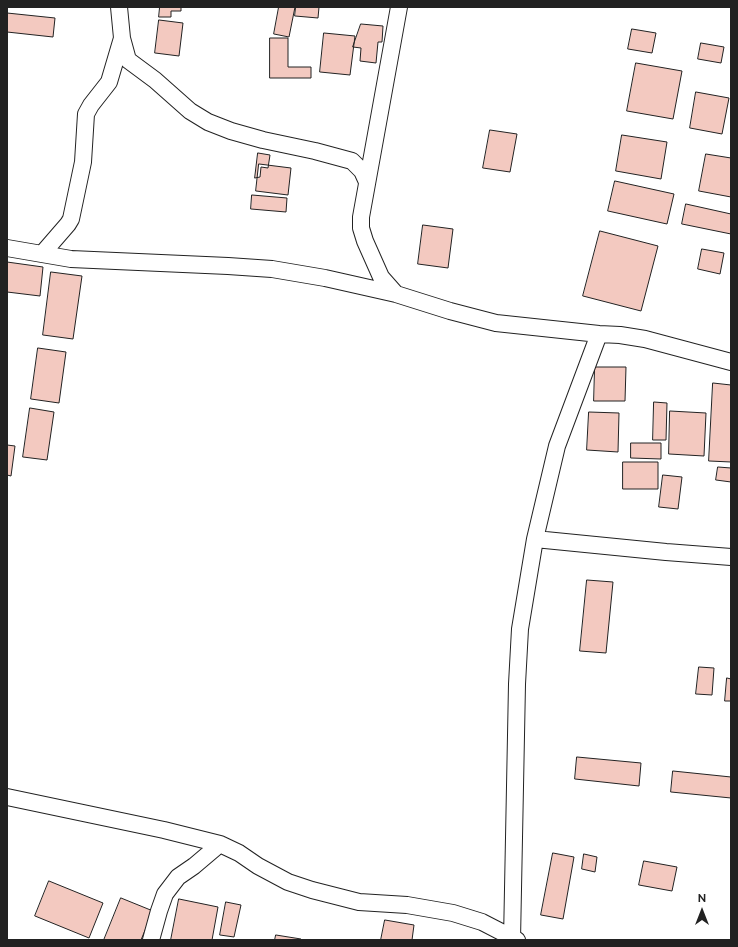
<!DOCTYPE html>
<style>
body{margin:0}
#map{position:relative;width:738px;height:947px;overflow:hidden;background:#fff;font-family:Raleway,sans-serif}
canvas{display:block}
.frame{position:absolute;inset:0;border:8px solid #222;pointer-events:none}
.north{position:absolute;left:682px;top:891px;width:40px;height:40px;-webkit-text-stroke:3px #fff;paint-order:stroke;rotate:0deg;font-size:11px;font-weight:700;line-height:16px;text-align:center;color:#222}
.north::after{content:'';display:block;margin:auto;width:14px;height:18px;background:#222;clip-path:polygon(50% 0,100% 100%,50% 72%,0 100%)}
</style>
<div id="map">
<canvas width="738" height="947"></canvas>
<div class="frame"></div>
<div class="north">N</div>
</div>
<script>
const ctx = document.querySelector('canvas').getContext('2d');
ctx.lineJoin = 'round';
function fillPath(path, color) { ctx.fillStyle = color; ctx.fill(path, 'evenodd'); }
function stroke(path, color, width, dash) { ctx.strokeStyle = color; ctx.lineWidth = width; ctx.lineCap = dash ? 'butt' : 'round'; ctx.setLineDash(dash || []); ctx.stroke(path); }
const building = new Path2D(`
 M 160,7 L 181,7 L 181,11 L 171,11 L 171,17 L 159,17 Z
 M 279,7 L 295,7 L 289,37 L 274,34 Z
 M 296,7 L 319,7 L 318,18 L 295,16 Z
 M 7,13 L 55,18 L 53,37 L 7,32 Z
 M 159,20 L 183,23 L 179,56 L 155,53 Z
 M 361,24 L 383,26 L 382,42 L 378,42 L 376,63 L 360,61 L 361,48 L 353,47 Z
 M 632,29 L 656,33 L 652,53 L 628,49 Z
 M 324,33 L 355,36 L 350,75 L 320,72 Z
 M 270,38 L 288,38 L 288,67 L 311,67 L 311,78 L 270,78 Z
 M 701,43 L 724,47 L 721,63 L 698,59 Z
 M 636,63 L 682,71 L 673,119 L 627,111 Z
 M 696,92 L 729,98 L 722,134 L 690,128 Z
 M 490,130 L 517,134 L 510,172 L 483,168 Z
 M 622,135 L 667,142 L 661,179 L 616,171 Z
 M 258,153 L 270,155 L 268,168 L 261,167 L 260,177 L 255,178 Z
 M 706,154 L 731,158 L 731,197 L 699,191 Z
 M 259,164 L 291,168 L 288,195 L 256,191 Z
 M 615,181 L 674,194 L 667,224 L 608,211 Z
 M 252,195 L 287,198 L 286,212 L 251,209 Z
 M 686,204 L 731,214 L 731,234 L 682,224 Z
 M 423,225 L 453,229 L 448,268 L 418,264 Z
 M 600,231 L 658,246 L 641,311 L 583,296 Z
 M 702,249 L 724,253 L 720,274 L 698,269 Z
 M 7,262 L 43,267 L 40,296 L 7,292 Z
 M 51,272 L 82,276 L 73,339 L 43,335 Z
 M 38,348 L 66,352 L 59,403 L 31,399 Z
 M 595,367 L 626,367 L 625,401 L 594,401 Z
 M 713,383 L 731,385 L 731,462 L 709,461 Z
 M 654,402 L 667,403 L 666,440 L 653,440 Z
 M 30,408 L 54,412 L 47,460 L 23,457 Z
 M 670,411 L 706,413 L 704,456 L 669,454 Z
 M 589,412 L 619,413 L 618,452 L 587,450 Z
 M 631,443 L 661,443 L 661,459 L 631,458 Z
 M 7,445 L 15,446 L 11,476 L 7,475 Z
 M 623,462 L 658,462 L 658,489 L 623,489 Z
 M 718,467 L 731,468 L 731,482 L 716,480 Z
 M 663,475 L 682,477 L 678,509 L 659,507 Z
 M 587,580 L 613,582 L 606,653 L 580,651 Z
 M 699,667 L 714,668 L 712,695 L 696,694 Z
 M 727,678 L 731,679 L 731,701 L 725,701 Z
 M 577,757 L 641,763 L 639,786 L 575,779 Z
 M 673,771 L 731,777 L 731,798 L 671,792 Z
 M 553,853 L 574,857 L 563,919 L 541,915 Z
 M 584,854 L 597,857 L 595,872 L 582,869 Z
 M 644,861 L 677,867 L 672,891 L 639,885 Z
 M 49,881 L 103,903 L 89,938 L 35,916 Z
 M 121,898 L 153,911 L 141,940 L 104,940 Z
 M 179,899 L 218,907 L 212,940 L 171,940 Z
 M 226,902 L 241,905 L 234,937 L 220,935 Z
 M 385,920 L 414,925 L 412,940 L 381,940 Z
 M 276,935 L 301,939 L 300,940 L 275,940 Z`);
const street = new Path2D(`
 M 119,7 L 122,38 L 128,60 L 155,80 L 190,111 L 208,122 L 231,131 L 263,140 L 315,151 L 352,161 L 362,171 L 367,182
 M 7,248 L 71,259 L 228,266 L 272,269 L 325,278 L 396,294 L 450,311 L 496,323 L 599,334 L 620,335 L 645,339 L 731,362
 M 42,254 L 68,224 L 71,219 L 83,162 L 86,114 L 91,105 L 109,82 L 122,38
 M 396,294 L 381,277 L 365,241 L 361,228 L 361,217 L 399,7
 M 535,539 L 666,552 L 731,557
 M 7,797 L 164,830 L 220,844 L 239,853 L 258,866 L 288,882 L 312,890 L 359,902 L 407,905 L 453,913 L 482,922 L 517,940
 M 151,940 L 159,911 L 165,894 L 178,877 L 194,866 L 220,844
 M 512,940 L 517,684 L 520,629 L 535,539 L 557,446 L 599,334`);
fillPath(building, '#f3c9c0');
stroke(building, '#222', 1);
stroke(street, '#222', 18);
stroke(street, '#fff', 16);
</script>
